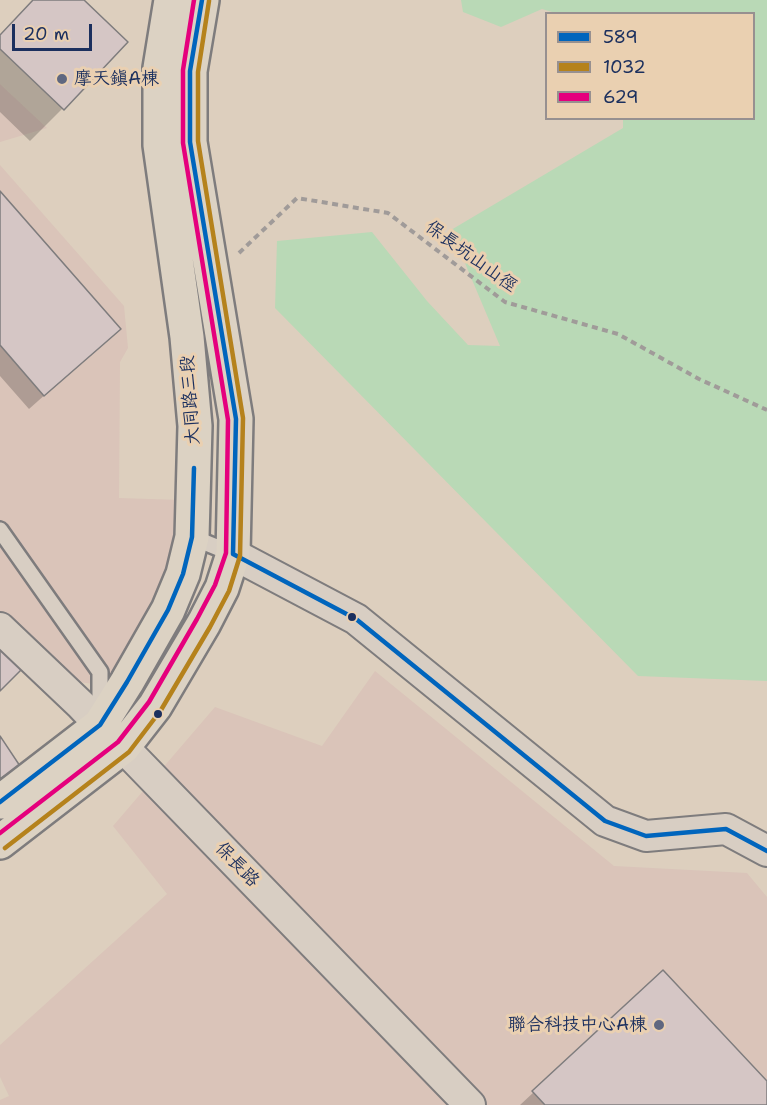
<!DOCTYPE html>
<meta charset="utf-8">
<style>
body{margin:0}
#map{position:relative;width:767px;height:1105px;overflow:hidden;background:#ddcfbe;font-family:"Shantell Sans",sans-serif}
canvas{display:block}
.legend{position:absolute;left:545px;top:12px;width:210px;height:108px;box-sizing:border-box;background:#ead0b1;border:2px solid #979090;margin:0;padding:8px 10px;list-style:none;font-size:18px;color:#1b2f5e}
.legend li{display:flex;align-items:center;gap:12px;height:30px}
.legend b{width:30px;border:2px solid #979090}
.scale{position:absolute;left:12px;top:24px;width:80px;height:27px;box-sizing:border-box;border:3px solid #1b2f5e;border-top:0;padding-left:8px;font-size:18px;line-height:21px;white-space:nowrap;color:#1b2f5e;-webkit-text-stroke:4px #ead0b1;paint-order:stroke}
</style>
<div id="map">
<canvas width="767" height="1105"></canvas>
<ul class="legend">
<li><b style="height:8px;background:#0065bd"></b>589</li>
<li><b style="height:8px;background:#b5821c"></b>1032</li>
<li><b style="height:8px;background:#e5007d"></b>629</li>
</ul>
<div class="scale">20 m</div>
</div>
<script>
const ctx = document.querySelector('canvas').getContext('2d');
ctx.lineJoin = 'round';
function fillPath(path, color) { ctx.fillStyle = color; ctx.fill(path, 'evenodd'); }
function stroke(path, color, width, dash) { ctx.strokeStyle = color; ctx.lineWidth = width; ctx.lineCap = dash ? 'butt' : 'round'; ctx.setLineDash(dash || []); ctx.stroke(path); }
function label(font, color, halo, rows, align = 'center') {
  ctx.font = font + ' "Shantell Sans","LXGW WenKai TC",sans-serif'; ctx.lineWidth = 6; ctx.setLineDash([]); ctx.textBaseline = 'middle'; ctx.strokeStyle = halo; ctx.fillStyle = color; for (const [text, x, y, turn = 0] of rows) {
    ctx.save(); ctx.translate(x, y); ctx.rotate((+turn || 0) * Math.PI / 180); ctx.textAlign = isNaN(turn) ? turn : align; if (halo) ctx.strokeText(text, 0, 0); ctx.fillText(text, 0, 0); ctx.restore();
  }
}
const built = new Path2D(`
 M 0,84 L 47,128 L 0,142 Z
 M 0,165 L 124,306 L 128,348 L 120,362 L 119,498 L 182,500 L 171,571 L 132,645 L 103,685 L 70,681 L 0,614 Z
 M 375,671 L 614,866 L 747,873 L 767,897 L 767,1105 L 0,1105 L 0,1100 L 9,1096 L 0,1077 L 0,1045 L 167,894 L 113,826 L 215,707 L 322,746 Z`);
const green = new Path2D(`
 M 461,0 L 767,0 L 767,681 L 638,676 L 275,308 L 277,241 L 372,232 L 427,301 L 468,345 L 500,346 L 451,230 L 623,128 L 623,119 L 754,118 L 754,14 L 559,14 L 542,9 L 501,27 L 463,12 Z`);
const shadow = new Path2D(`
 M 34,0 L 82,0 L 63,108 L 30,141 L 0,112 L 0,36 Z
 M 0,193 L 119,329 L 29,409 L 0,376 Z
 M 0,739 L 18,766 L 0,783 Z
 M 663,972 L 767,1083 L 767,1105 L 520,1105 Z`);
const building = new Path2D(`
 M 33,0 L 84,0 L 128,42 L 64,110 L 0,49 L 0,35 Z
 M 0,191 L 121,329 L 44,396 L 0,345 Z
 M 0,644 L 23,668 L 0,691 Z
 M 0,736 L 20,766 L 0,779 Z
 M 663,970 L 767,1081 L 767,1105 L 545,1105 L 532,1091 Z`);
const path = new Path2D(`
 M 239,253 L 297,198 L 388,213 L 505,302 L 618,334 L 699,379 L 767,410`);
const lane = new Path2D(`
 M 0,530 L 100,672 L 100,715
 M 192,537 L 233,554`);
const street = new Path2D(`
 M 233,554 L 356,619 L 605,821 L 646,836 L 726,829 L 767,851
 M 0,628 L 81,705 L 100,725
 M 123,747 L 470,1105`);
const primary = new Path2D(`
 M 0,802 L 100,725 L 127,682 L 168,610 L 183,574 L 192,537 L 195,426 L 187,337 L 160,145 L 160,68 L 171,0
 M 0,842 L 123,747 L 155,706 L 204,623 L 222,588 L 233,554 L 236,419 L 190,142 L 190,71 L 202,0`);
const bus1 = new Path2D(`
 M 202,0 L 190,71 L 190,142 L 236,419 L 233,554 L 356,619 L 605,821 L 646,836 L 726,829 L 767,851
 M 0,802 L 100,725 L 127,682 L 168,610 L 183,574 L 192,537 L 194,468`);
const bus2 = new Path2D(`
 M 5,848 L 129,752 L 161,710 L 210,627 L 229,591 L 240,556 L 243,418 L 198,141 L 198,72 L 209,1`);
const bus3 = new Path2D(`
 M 0,833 L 118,742 L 149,702 L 197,619 L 215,585 L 226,553 L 228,420 L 183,143 L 183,70 L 194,0`);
const markers = [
 [62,79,6,"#5f6780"],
 [352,617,5,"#1b2f5e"],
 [158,714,5,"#1b2f5e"],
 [659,1025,6,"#5f6780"]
];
const poiNames = [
 ["摩天鎮A棟",74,79],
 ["聯合科技中心A棟",647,1025,"right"]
];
const streetNames = [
 ["保長坑山山徑",471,257,36],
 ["大同路三段",191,400,-94],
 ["保長路",237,865,46]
];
fillPath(built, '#dac4b9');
fillPath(green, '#b9d9b6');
fillPath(shadow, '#0003');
fillPath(building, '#d5c6c5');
stroke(building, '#7e7c7d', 1.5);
stroke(lane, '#7e7c7d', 20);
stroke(street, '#7e7c7d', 34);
stroke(primary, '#7e7c7d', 38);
stroke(path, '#a09b99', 4, [6, 4.5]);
stroke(lane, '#d8cec3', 15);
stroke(street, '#d8cec3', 30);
stroke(primary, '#dcd2c3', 33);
stroke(bus1, '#0065bd', 4.5);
stroke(bus2, '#b5821c', 4.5);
stroke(bus3, '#e5007d', 4.5);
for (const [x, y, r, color] of markers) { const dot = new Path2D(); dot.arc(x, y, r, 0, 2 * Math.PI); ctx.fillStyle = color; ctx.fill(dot); stroke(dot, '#ead0b1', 2); }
label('18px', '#1b2f5e', '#ead0b1', poiNames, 'left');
label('18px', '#1b2f5e', '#ead0b1', streetNames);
</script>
